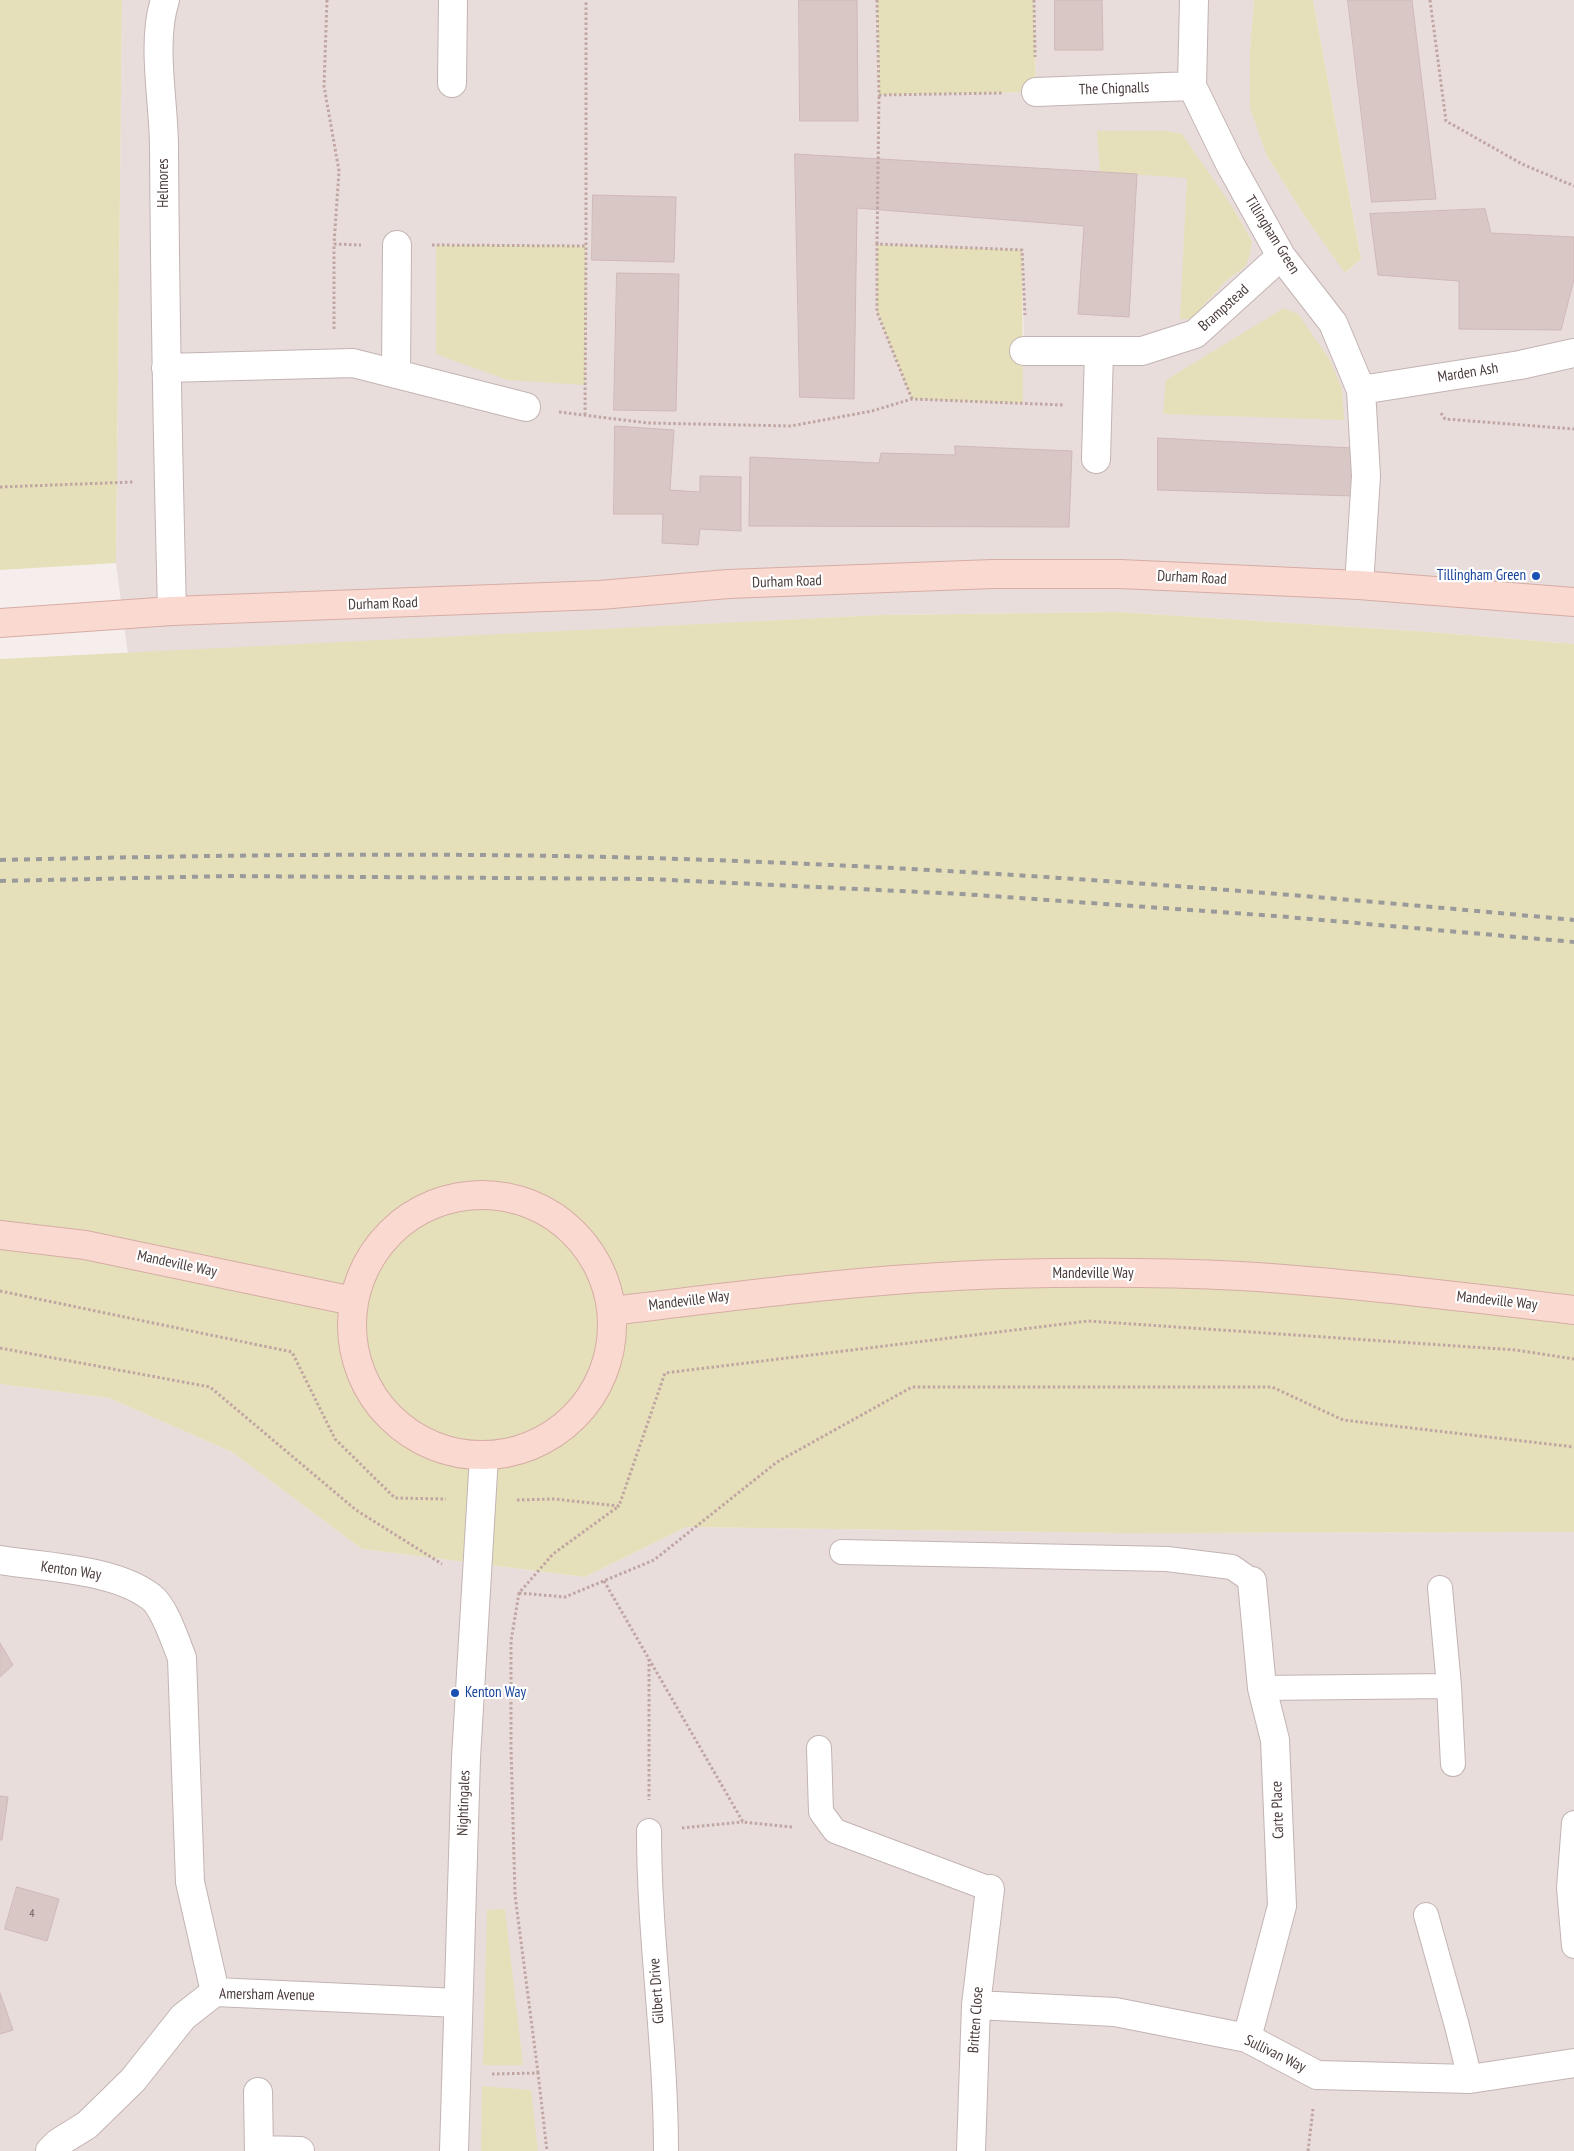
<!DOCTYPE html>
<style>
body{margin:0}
canvas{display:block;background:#f5eeed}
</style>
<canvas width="1574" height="2151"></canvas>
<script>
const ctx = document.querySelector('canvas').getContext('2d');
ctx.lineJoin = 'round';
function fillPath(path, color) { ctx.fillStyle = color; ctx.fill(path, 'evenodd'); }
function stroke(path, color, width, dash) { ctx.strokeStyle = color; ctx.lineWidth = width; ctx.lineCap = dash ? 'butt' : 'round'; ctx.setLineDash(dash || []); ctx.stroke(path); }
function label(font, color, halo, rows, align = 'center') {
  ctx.font = font + ' "PT Sans Narrow",sans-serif'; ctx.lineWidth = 4.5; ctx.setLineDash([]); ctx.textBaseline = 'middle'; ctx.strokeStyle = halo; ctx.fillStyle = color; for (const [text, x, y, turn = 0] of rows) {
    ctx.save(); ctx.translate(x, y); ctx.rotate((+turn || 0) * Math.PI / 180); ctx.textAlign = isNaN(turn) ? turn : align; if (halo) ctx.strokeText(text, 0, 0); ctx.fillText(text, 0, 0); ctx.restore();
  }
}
const residential = new Path2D(`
 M 122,0 L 877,0 L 879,95 L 1036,92 L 1034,0 L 1254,0 L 1250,50 L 1260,131 L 1267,156 L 1304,215 L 1346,273 L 1361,258 L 1313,0 L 1574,0 L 1574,644 L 1430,632 L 1119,612 L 882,615 L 128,654 L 116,563 ZM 1187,178 L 1233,208 L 1252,241 L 1245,267 L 1227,280 L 1191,318 L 1181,319 ZM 1022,250 L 1024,351 L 890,343 L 877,312 Z
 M 0,1384 L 109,1398 L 232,1452 L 362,1549 L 585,1577 L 686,1527 L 1125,1533 L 1574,1532 L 1574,2151 L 0,2151 Z`);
const green = new Path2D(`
 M 0,0 L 122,0 L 116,563 L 0,570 Z
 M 877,0 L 1034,0 L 1036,92 L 879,95 Z
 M 1254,0 L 1313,0 L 1361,259 L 1345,273 L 1304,215 L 1267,156 L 1250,108 L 1250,50 Z
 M 1097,131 L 1166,131 L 1182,134 L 1233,208 L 1252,241 L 1250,255 L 1245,267 L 1227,280 L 1191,319 L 1180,319 L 1187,178 L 1100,172 Z
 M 436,245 L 586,246 L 585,385 L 507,380 L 436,354 Z
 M 877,245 L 1022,250 L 1023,403 L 912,399 L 877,312 Z
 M 1284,308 L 1298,314 L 1330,360 L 1342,389 L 1344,420 L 1163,414 L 1166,380 Z
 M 1119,612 L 1430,632 L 1574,644 L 1574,1532 L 1125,1533 L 686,1527 L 585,1577 L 362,1549 L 232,1452 L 109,1398 L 0,1384 L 0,659 L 882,615 Z
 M 505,1909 L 523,2065 L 483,2065 L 487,1910 Z
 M 482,2086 L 531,2090 L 538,2151 L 481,2151 Z`);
const building = new Path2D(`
 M 799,0 L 857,0 L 858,121 L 800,121 Z
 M 1055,0 L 1102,0 L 1103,50 L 1055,50 Z
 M 1348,0 L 1412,0 L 1436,199 L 1372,202 Z
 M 795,154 L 1137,174 L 1129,317 L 1078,314 L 1084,226 L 857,208 L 854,399 L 800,397 Z
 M 593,195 L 676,197 L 674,262 L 592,260 Z
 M 1485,209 L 1491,233 L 1574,237 L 1574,279 L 1561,330 L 1459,329 L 1459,281 L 1378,275 L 1370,214 Z
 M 617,273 L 679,274 L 676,411 L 614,410 Z
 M 615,426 L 674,430 L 670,490 L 700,492 L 700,476 L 741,477 L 741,531 L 700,529 L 698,545 L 662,543 L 663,514 L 614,514 Z
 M 1158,438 L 1353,448 L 1353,496 L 1158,490 Z
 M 955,446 L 1072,451 L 1069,527 L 749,526 L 750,457 L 879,463 L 881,453 L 955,455 Z
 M 0,1643 L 13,1665 L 0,1677 Z
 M 0,1796 L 8,1797 L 2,1840 L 0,1840 Z
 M 17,1887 L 59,1899 L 47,1941 L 5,1929 Z
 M 0,1993 L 13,2030 L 0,2034 Z`);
const path = new Path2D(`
 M 327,0 L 324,86 L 339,171 L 334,244
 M 877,0 L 879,95 L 1003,93
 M 1034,0 L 1035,57
 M 1430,0 L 1446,121 L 1522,164 L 1574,186
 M 877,244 L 879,95
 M 432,245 L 586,246 L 586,0
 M 334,329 L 334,244 L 361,245
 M 912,399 L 877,312 L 877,244 L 1022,250 L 1025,315
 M 559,412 L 648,423 L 791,426 L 872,411 L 912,399 L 1064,405
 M 1441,413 L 1445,419 L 1574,429
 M 585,415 L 586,246
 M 0,487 L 133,482
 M 0,1291 L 292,1352 L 335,1439 L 395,1498 L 446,1499
 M 0,1348 L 210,1387 L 356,1510 L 442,1564
 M 517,1500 L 554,1499 L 619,1506 L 665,1373 L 1088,1321 L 1516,1350 L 1574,1359
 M 604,1581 L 743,1822 L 792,1827
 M 519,1593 L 565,1597 L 654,1560 L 777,1462 L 912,1387 L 1272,1387 L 1343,1420 L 1574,1447
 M 649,1659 L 649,1800
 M 682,1828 L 743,1822
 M 538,2073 L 515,1895 L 511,1748 L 511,1641 L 519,1593 L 553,1554 L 619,1506
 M 492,2074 L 538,2073 L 547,2151
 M 1308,2151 L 1313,2109`);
const lane = new Path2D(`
 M 842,1552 L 1167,1559 L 1232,1567 L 1252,1581
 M 1440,1588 L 1449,1686
 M 1262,1688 L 1449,1686 L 1453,1764
 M 819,1748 L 821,1812 L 835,1831 L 990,1889
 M 1574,1823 L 1569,1888 L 1574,1946
 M 649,1831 C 649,1938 666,2044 666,2151
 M 1426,1915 L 1457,2026 L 1470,2079`);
const street = new Path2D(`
 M 165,0 C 151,43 164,102 164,147 C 165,302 168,456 172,611
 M 1194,0 L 1192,86 L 1230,164 L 1281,256 L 1333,323 L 1361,390 L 1366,476 L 1359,585
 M 452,83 L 453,0
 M 1036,92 L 1192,86
 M 1024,351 L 1142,351 L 1195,334 L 1281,256
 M 166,368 L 353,363 L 526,407
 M 396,374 L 397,245
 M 1361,390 L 1520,365 L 1574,353
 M 1096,459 L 1099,351
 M 0,1560 C 45,1567 115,1569 151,1597 C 164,1606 176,1643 182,1658 L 190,1882 L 215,1992
 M 976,2005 L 1115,2012 L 1247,2038 L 1317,2075 L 1470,2079 L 1574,2063
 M 1247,2038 L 1282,1906 L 1275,1740 L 1262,1688 L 1252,1581
 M 258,2092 L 259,2151
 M 259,2150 L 300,2151
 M 50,2151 L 58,2143 L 87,2125 L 133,2080 L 183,2017 L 215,1992 L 458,2003
 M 454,2151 L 466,1758 L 484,1456
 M 971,2151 L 976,2005 L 990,1889`);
const secondary = new Path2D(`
 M 0,623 L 172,611 L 600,595 L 728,584 L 993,574 L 1120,574 L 1359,585 L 1574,602
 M352 1325a130 130 0 1 1 260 0a130 130 0 1 1-260 0Z
 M 0,1235 L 85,1245 L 353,1301
 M 612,1311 C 742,1295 872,1278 1003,1274 C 1082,1272 1162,1272 1241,1276 C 1352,1283 1463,1297 1574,1310`);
const rail = new Path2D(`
 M 0,860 C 216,855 433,852 649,858 C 958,867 1267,891 1574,920
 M 0,881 L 228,876 L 649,879 L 962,894 L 1276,916 L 1574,942`);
const markers = [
 [1536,576,5,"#1a4fb4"],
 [455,1693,5,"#1a4fb4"]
];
const numberNames = [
 ["4",32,1914]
];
const streetNames = [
 ["The Chignalls",1114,89,-2],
 ["Helmores",164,183,-90],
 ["Tillingham Green",1272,235,58],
 ["Brampstead",1224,308,-42],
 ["Marden Ash",1468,373,-9],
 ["Durham Road",1192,578,3],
 ["Durham Road",787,582,-2],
 ["Durham Road",383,604,-2],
 ["Mandeville Way",177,1264,12],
 ["Mandeville Way",1093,1274],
 ["Mandeville Way",689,1301,-7],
 ["Mandeville Way",1497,1301,6],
 ["Kenton Way",71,1571,8],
 ["Nightingales",464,1803,-88],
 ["Carte Place",1278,1810,-92],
 ["Gilbert Drive",657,1991,-94],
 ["Amersham Avenue",267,1995,1],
 ["Britten Close",976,2020,-86],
 ["Sullivan Way",1275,2054,26]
];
const transitNames = [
 ["Tillingham Green",1526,576],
 ["Kenton Way",465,1693,"left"]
];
fillPath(residential, '#e8dddb');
fillPath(green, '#e5e0ba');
fillPath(building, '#d9c7c6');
stroke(building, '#d0b8b7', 1);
stroke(lane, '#c3b4b3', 26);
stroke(street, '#c3b4b3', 30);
stroke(secondary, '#d6ada5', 30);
stroke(path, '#c0a5a2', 3, [2.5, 2.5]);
stroke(lane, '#fff', 24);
stroke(street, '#fff', 28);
stroke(secondary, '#fad9d1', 28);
stroke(rail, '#9a9a9a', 4, [6, 6]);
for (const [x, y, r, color] of markers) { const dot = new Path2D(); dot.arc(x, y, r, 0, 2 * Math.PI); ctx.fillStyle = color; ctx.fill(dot); stroke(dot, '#fff', 2); }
label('12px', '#6d5e5d', null, numberNames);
label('15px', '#493b3a', '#fff', streetNames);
label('15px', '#164399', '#fff', transitNames, 'right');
</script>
